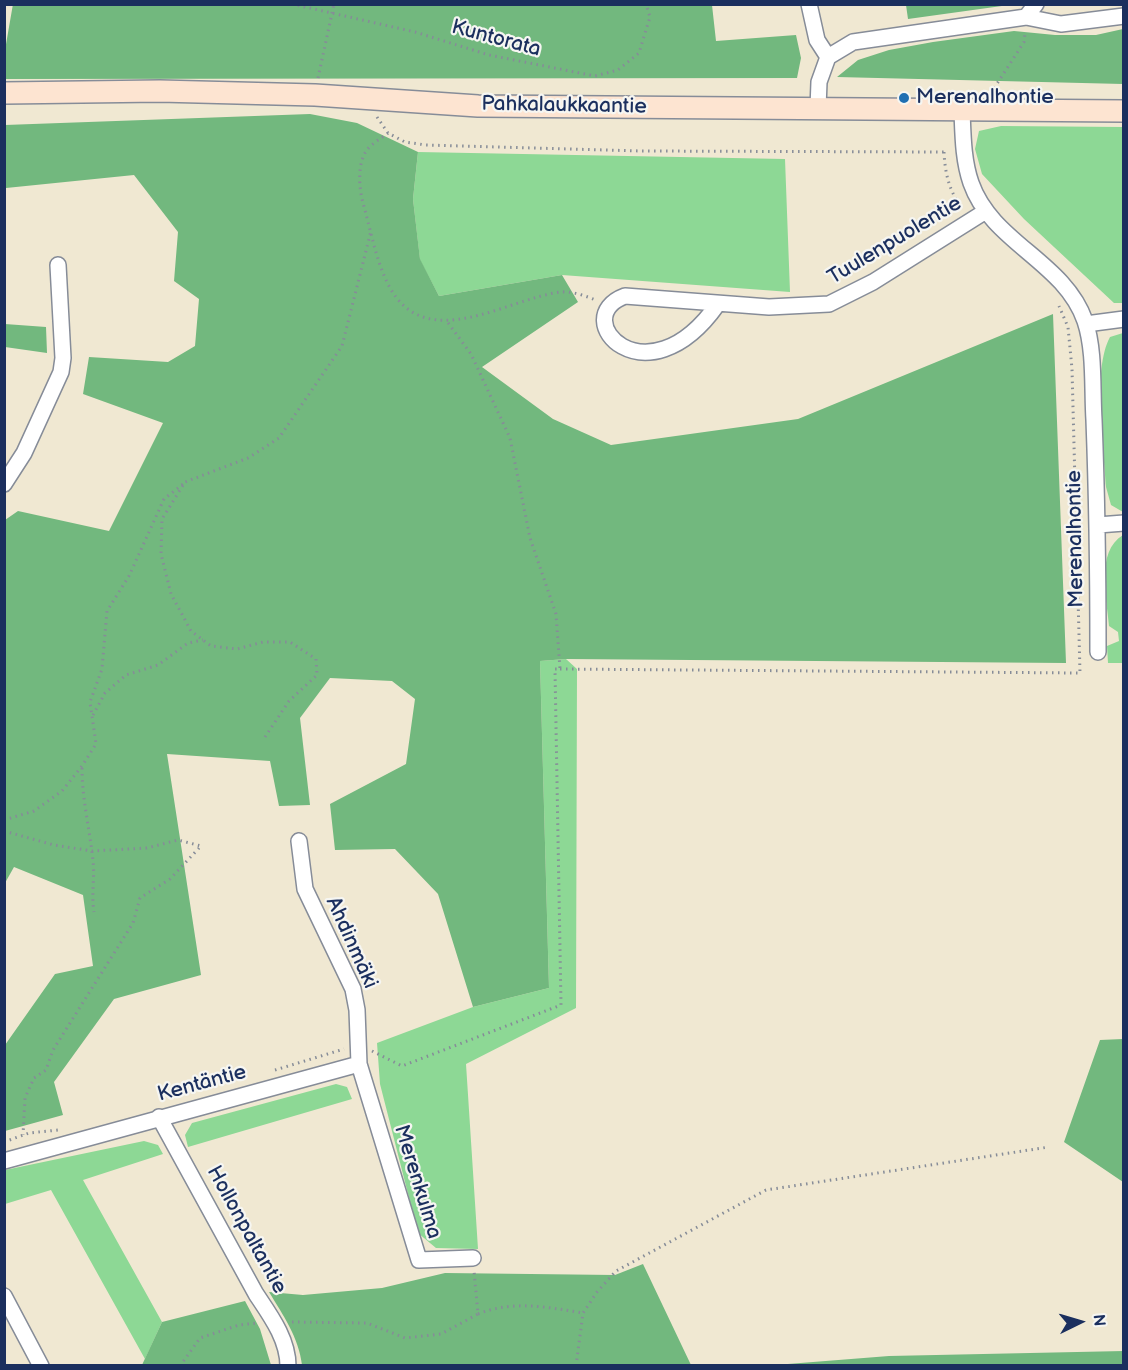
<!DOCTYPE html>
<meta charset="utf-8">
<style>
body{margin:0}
#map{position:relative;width:1128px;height:1370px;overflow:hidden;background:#f0e8d2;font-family:"Balsamiq Sans",sans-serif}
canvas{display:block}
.frame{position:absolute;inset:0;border:6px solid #1b2f5e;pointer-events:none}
.north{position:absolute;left:1050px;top:1292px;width:60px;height:60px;-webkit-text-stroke:4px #f6f6f2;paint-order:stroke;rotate:85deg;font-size:16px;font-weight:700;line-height:24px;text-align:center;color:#1b2f5e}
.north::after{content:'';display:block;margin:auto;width:21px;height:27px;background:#1b2f5e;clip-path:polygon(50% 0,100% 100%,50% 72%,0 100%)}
</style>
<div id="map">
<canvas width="1128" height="1370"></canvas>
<div class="frame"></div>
<div class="north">N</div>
</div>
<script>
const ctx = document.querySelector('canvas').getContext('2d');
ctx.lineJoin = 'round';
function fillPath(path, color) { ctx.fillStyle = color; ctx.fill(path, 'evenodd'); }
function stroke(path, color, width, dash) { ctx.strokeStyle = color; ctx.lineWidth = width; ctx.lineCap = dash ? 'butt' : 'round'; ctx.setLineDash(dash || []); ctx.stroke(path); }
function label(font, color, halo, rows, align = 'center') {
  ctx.font = font + ' "Balsamiq Sans",sans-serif'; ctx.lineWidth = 4.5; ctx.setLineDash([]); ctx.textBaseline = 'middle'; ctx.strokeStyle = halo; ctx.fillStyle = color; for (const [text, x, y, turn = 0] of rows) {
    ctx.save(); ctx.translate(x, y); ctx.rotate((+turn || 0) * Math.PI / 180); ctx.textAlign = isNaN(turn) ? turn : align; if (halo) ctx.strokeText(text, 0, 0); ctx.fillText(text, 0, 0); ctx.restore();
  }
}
const green = new Path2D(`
 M 1001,126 L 1123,127 L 1123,303 L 1114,303 L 1024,219 L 982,174 L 975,149 L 979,131 Z
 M 418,152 L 785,159 L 790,292 L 562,275 L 439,296 L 420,260 L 413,199 Z
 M 1123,333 L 1124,333 L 1123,512 L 1111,505 L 1106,487 C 1104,447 1092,370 1110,337 Z
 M 1123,535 L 1123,663 L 1108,663 L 1107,646 L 1119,641 L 1118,632 L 1109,626 C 1107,598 1095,552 1123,535 Z
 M 566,659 L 577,669 L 576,1008 L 466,1064 L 478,1249 L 436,1248 L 418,1233 L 380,1084 L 377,1043 L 473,1007 L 549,988 L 540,661 Z
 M 336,1084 L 347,1087 L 352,1099 L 188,1147 L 185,1135 L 192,1123 Z
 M 144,1141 L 158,1145 L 163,1154 L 83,1180 L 162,1322 L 145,1359 L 51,1190 L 5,1204 L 5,1170 Z`);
const forest = new Path2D(`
 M 13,4 L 712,5 L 716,41 L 796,35 L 801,58 L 797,78 L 5,79 L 5,50 Z
 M 906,5 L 906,4 L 1009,5 L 908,19 Z
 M 1123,29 L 1123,84 L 837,77 L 858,60 L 889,50 L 933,42 L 1014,31 L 1055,35 L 1096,35 Z
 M 310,114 L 357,123 L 418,152 L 413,199 L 420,259 L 439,296 L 562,275 L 578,302 L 482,367 L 553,419 L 611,445 L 798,419 L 1053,314 L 1066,663 L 566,659 L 540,661 L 549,988 L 473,1007 L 438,894 L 395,849 L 335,850 L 330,804 L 406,764 L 415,699 L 392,681 L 330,678 L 300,718 L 310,805 L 279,806 L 270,761 L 167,754 L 201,975 L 114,999 L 54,1082 L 63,1115 L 5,1131 L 5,1045 L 55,974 L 93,966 L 83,895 L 14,867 L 5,883 L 5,520 L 18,511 L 109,531 L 163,423 L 83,394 L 89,357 L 168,362 L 195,346 L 199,299 L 174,281 L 178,232 L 134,175 L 6,188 L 5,190 L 5,125 Z
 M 5,324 L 46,327 L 47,353 L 5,347 Z
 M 1123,1039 L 1124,1039 L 1123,1182 L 1064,1142 L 1100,1040 Z
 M 643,1264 L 691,1365 L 302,1365 C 299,1338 283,1315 269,1292 L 303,1295 L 382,1288 L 445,1273 L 615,1275 Z
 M 245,1301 L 260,1329 L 271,1365 L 142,1365 L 162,1322 Z
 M 1124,1351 L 1123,1366 L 775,1365 L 889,1356 Z`);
const path = new Path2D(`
 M 292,4 L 415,32 L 489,55 L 595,76 L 618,70 L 639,53 L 650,17 L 646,4
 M 318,78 L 334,4
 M 991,93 L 1024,42 L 1025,32
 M 377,117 L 388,133 L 405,142 L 426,145 L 642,151 L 944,152
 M 388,133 C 382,138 372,143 367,150 C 357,163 359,188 363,203 C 371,231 376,261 389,286 C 426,356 508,298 561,292 C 573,291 585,296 596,300
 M 944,152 C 945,173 949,191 962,208
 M 560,669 L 1080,673 L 1072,369 L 1068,327 L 1059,306
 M 93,715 L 105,693 L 126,675 L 158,665 L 188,643 L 203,640
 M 265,737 L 289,701 L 317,675 L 316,659 L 290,642 L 263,642 L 237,649 L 211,646 L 191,631 L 171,594 L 161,554 L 162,519 L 185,482 L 248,458 L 279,438 L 342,346 L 371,231
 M 82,768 C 82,800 90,830 93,861 C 95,879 91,894 94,912
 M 4,820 L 34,811 L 62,791 L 82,766 L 96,744 L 90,702 L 102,669 L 107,611 L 129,576 L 164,499 L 183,484
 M 4,831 L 54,845 L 92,851 L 147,848 L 178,840 L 201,846 L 170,879 L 140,898 L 133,923 L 53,1050 L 46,1070 L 34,1078 L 25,1098 L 23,1135
 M 372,1051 L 402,1066 L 561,1005 L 555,669 L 560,669 L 556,614 L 530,538 L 510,438 L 471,354 L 446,320
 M 275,1070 L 344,1049
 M 4,1142 L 29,1133 L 58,1130
 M 478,1314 C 513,1300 547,1307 583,1313
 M 292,1322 L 367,1323 L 405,1338 L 441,1334 L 478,1314 L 474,1271
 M 180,1366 L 200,1338 L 239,1325 L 258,1323
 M 576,1366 L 583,1313 L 597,1292 L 616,1271 L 766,1190 L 1049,1147`);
const street = new Path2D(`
 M 809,4 L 817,40 L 828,57
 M 1026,17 L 1036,4
 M 818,108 L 819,82 L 828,57 L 853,42 L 1026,17 L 1061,24 L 1124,16
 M 962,111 C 963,135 963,160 971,183 C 992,243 1064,261 1085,321 C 1095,351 1092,389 1094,420 C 1097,498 1098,574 1098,652
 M 717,305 C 646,405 566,318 625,296 L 769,307 L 829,304 L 873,282 L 986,211
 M 1086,324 L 1124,319
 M 4,484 L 24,453 L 61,372 L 63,358 L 58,265
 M 1098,525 L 1124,523
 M 299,841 L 305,889 L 353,989 L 357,1010 L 359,1064 L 419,1260 L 473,1258
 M 159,1117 L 256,1294 C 270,1315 288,1339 288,1366
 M 4,1161 L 359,1064
 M 4,1296 L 41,1366`);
const secondary = new Path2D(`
 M 4,93 L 160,91 L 315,95 L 478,106 L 1124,111`);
const markers = [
 [904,98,6,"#1f6fb2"]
];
const streetNames = [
 ["Kuntorata",496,39,15],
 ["Pahkalaukkaantie",564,106,1],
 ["Tuulenpuolentie",895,241,-31],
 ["Merenalhontie",1076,539,-91],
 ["Ahdinmäki",351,943,66],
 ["Kentäntie",202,1084,-15],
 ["Merenkulma",417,1182,73],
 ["Hollonpaltantie",246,1230,61]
];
const poiNames = [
 ["Merenalhontie",916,98]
];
fillPath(green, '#8dd895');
fillPath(forest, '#72b87e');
stroke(street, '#868c98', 18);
stroke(secondary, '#868c98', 24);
stroke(path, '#868c98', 3, [1.5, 4.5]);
stroke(street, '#fff', 15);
stroke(secondary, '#fde4d1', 21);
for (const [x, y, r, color] of markers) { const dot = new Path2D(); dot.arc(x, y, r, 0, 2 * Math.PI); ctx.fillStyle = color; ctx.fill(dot); stroke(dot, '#f6f6f2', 2); }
label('21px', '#1b2f5e', '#f6f6f2', streetNames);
label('21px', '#1b2f5e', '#f6f6f2', poiNames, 'left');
</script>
